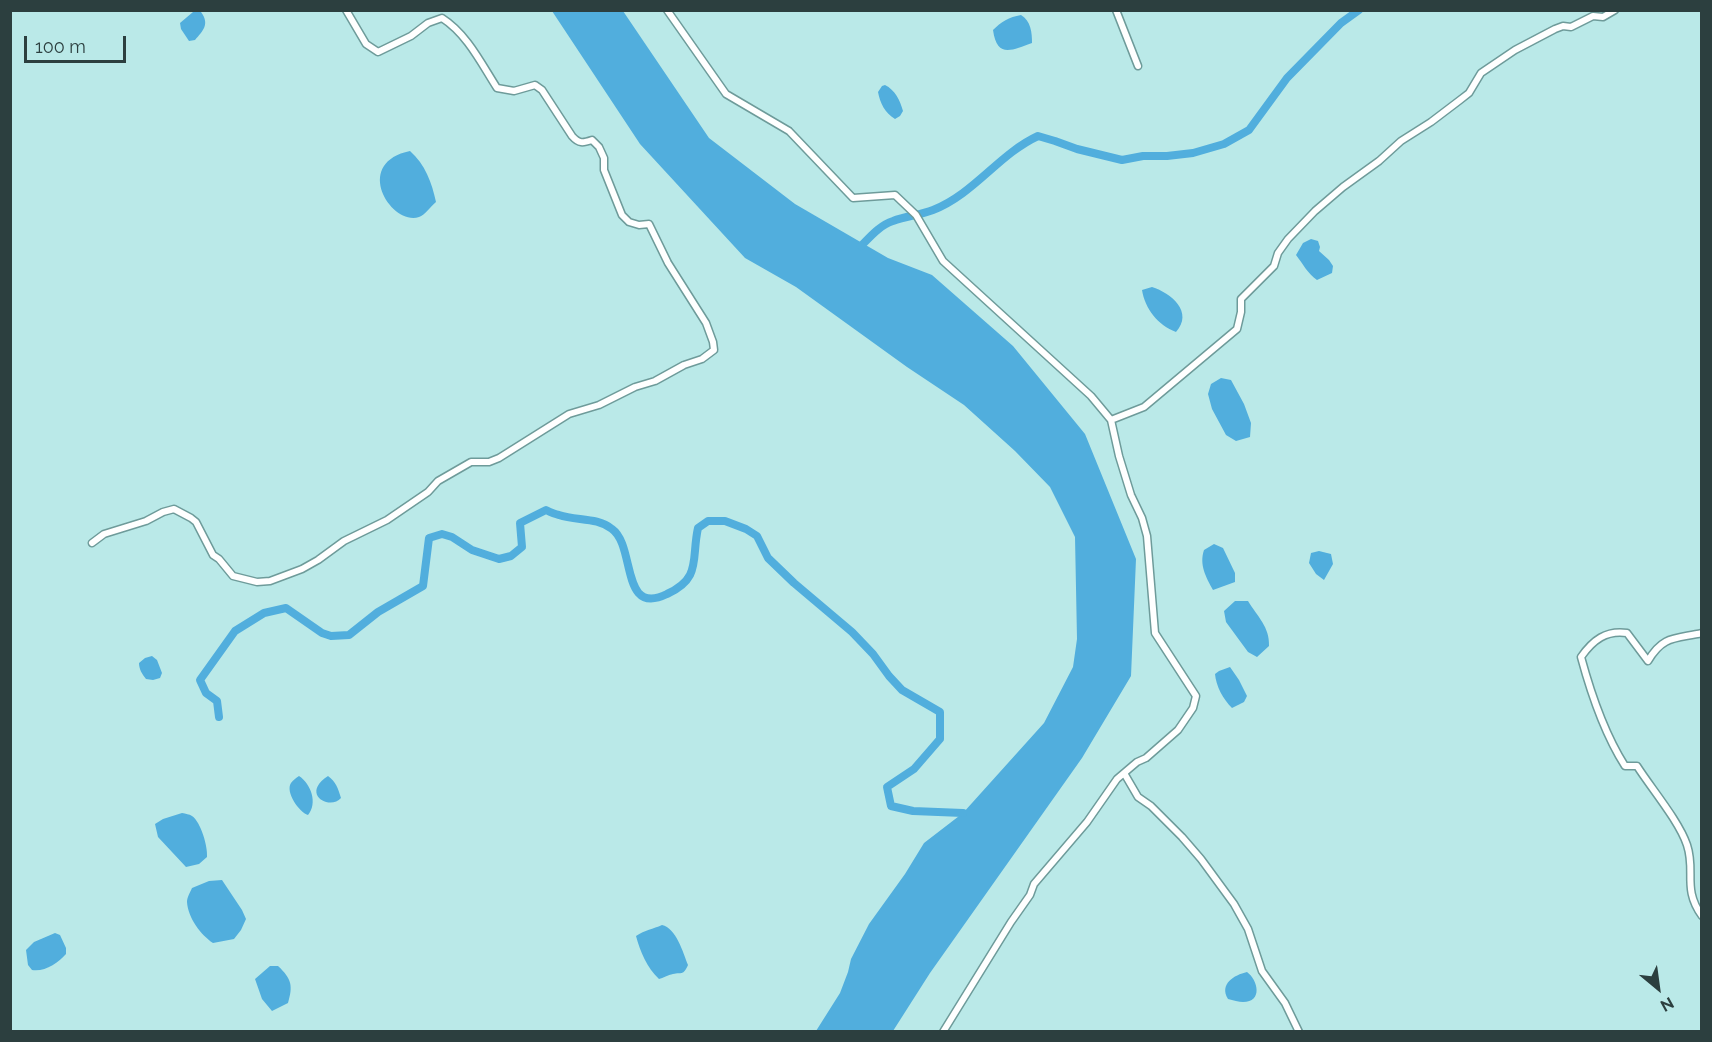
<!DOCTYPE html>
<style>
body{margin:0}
#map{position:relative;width:1712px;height:1042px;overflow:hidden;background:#bae9e8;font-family:Raleway,sans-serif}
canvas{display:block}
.frame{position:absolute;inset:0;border:12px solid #2c3f3f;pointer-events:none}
.north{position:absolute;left:1628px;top:958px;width:60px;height:60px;-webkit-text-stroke:4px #bae9e8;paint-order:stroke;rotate:151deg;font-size:16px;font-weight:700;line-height:24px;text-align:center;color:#2c3f3f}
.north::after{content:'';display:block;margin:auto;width:21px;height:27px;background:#2c3f3f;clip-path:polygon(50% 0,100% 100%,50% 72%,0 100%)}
.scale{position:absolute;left:24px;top:36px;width:102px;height:27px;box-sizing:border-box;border:3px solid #2c3f3f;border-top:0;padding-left:8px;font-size:18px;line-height:21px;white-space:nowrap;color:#2c3f3f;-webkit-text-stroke:4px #bae9e8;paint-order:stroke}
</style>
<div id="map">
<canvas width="1712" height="1042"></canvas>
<div class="frame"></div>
<div class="north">N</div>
<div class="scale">100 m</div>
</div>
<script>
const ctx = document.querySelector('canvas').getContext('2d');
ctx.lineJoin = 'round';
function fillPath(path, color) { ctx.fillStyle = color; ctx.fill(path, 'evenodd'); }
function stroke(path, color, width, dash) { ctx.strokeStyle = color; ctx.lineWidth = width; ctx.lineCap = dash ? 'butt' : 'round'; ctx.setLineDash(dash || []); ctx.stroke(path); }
const water = new Path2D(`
 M 552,11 L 623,11 L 709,138 L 795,204 L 888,258 L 932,275 L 1013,346 L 1085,434 L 1136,559 L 1131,676 L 1082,758 L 930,973 L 893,1031 L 816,1031 L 840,993 L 848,972 L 851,959 L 869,924 L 905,874 L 924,843 L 963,813 L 1044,723 L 1073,667 L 1077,639 L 1075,537 L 1050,487 L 1015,451 L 964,405 L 907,367 L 796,287 L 745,258 L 640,144 Z
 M 193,12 L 201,12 C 210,24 203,31 195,40 L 189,41 L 181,29 L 180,23 Z
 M 1021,15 C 1031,21 1032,33 1032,43 C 1012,50 997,59 993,30 C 1001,22 1009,17 1021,15 Z
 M 885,85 C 895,90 900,100 903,111 L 900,116 L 895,119 C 885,113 880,103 878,92 L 882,86 Z
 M 410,151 C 425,164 432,183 436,202 C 431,206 425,215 419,217 C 391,226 352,163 410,151 Z
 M 1311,239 L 1318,241 L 1320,247 L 1319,251 L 1329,260 L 1333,266 L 1332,273 L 1317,280 C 1308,274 1303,264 1296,255 L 1303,243 Z
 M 1152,287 C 1171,293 1194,312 1176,332 C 1158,325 1145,309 1142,290 Z
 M 1221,378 L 1231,380 L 1244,404 L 1251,423 L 1250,437 L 1236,441 L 1226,435 L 1212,409 L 1208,394 L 1211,384 Z
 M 1214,544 L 1223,548 L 1235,573 L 1235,582 L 1213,590 C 1206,577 1199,565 1204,550 Z
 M 1319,551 L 1331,554 L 1333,564 L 1324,580 L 1316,574 L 1309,563 L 1311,553 Z
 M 1235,601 L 1248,601 C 1257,616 1270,627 1269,646 L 1257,657 L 1248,652 L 1226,622 L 1224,611 Z
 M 152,656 L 157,660 L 162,673 L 160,678 L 153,680 L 146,679 C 142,674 139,669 139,663 L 145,658 Z
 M 1230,667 L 1239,680 L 1247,696 L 1244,702 L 1232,708 C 1223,699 1216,686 1215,674 L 1219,671 Z
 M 299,776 C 311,784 318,803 308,815 C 299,812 285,792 291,783 C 293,780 296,778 299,776 Z
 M 328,776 C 336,782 338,788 341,798 C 330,811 300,794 328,776 Z
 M 182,813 C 186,814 189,814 192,816 C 201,822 208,847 207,857 L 199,864 L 186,867 L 158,837 L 155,824 L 163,819 Z
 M 222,880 L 242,910 L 246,919 L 241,930 L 234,939 L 213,943 C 201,935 188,918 187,902 C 187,897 190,893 192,888 L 209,881 Z
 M 662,925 C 676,928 683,952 688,965 C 683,976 682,972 673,974 C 668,975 663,978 659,979 C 647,968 640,951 636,936 C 645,930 653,929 662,925 Z
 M 55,933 L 60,935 L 66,948 L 66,954 C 58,963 45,972 32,970 L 28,965 L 26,950 L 34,942 Z
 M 270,966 L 278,966 C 292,979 293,986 288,1003 L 272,1011 L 262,999 L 255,979 Z
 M 1247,972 C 1258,980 1263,1002 1243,1002 C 1239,1002 1233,1000 1228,999 C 1219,984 1234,975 1247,972 Z`);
const canal = new Path2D(`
 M 861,246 C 870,237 880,225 893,221 C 906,216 920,215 933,210 C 974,194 999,154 1038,136 L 1055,141 L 1077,149 L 1122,160 L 1143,156 L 1167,156 L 1193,153 L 1224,144 L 1249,130 L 1287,78 L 1341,23 L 1359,10
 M 219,717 L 217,701 L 206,693 L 200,680 L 235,631 L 264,613 L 286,608 L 322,633 L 331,636 L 349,635 L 378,612 L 423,586 L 429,538 L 442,534 L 452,537 L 472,550 L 499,559 L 511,556 L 522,547 L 520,523 L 546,510 C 550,512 554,514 559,515 C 577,521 597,517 612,529 C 636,546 620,617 667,594 C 702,578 691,559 698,528 L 708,521 L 725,521 L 746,529 L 757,536 L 768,558 L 794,583 L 852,632 L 873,654 L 889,676 L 902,690 L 940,712 L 940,739 L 914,769 L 887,787 L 891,806 L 913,811 L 963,813`);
const minor = new Path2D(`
 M 667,10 L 726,94 L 789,131 L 853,198 L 895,195 L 916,215 L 943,261 L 1091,396 L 1111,420 L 1119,456 L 1131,495 L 1142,518 L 1147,536 L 1155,633 L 1196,696 L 1193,708 L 1178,730 L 1146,758 L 1137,762 L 1117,779 L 1087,822 L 1034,884 L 1030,895 L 1011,922 L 943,1032
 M 1116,10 L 1138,66
 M 1111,420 L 1144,407 L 1237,329 L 1241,312 L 1241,299 L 1274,266 L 1278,253 L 1288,239 L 1315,211 L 1343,187 L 1379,161 L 1401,141 L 1431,122 L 1460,100 L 1469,93 L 1481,73 L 1515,50 L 1555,29 L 1563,26 L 1571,27 L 1593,16 L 1603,17 L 1615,10
 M 92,543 L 104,534 L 146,521 L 163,512 L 174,509 L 191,518 L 196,522 L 213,555 L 219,559 L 233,576 L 257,582 L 270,581 L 302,569 L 318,560 L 344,541 L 387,520 L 428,492 L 438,481 L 471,462 L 489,462 L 499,458 L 569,414 L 599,405 L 635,387 L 655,381 L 684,365 L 702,359 L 714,350 L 713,342 L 706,323 L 668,263 L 649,224 L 639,225 L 629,222 L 622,215 L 604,170 L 604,158 L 599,147 L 592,140 C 583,143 579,144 572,136 L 542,90 L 535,85 L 514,91 L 497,88 C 481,63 467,34 442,18 L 428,23 L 411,36 L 378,52 L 366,44 L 346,10
 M 1702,633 C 1676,639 1663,635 1648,661 L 1627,633 C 1606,630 1593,640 1581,657 C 1591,694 1604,733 1625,766 L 1637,766 C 1651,788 1679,821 1687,845 C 1696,872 1682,888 1702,916
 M 1124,773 L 1138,797 L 1151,806 L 1182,837 L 1201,859 L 1234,904 L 1248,929 L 1262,971 L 1285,1003 L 1299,1032`);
fillPath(water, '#51aedd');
stroke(canal, '#51aedd', 8);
stroke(minor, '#6e9b9a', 9);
stroke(minor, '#fff', 6);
</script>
